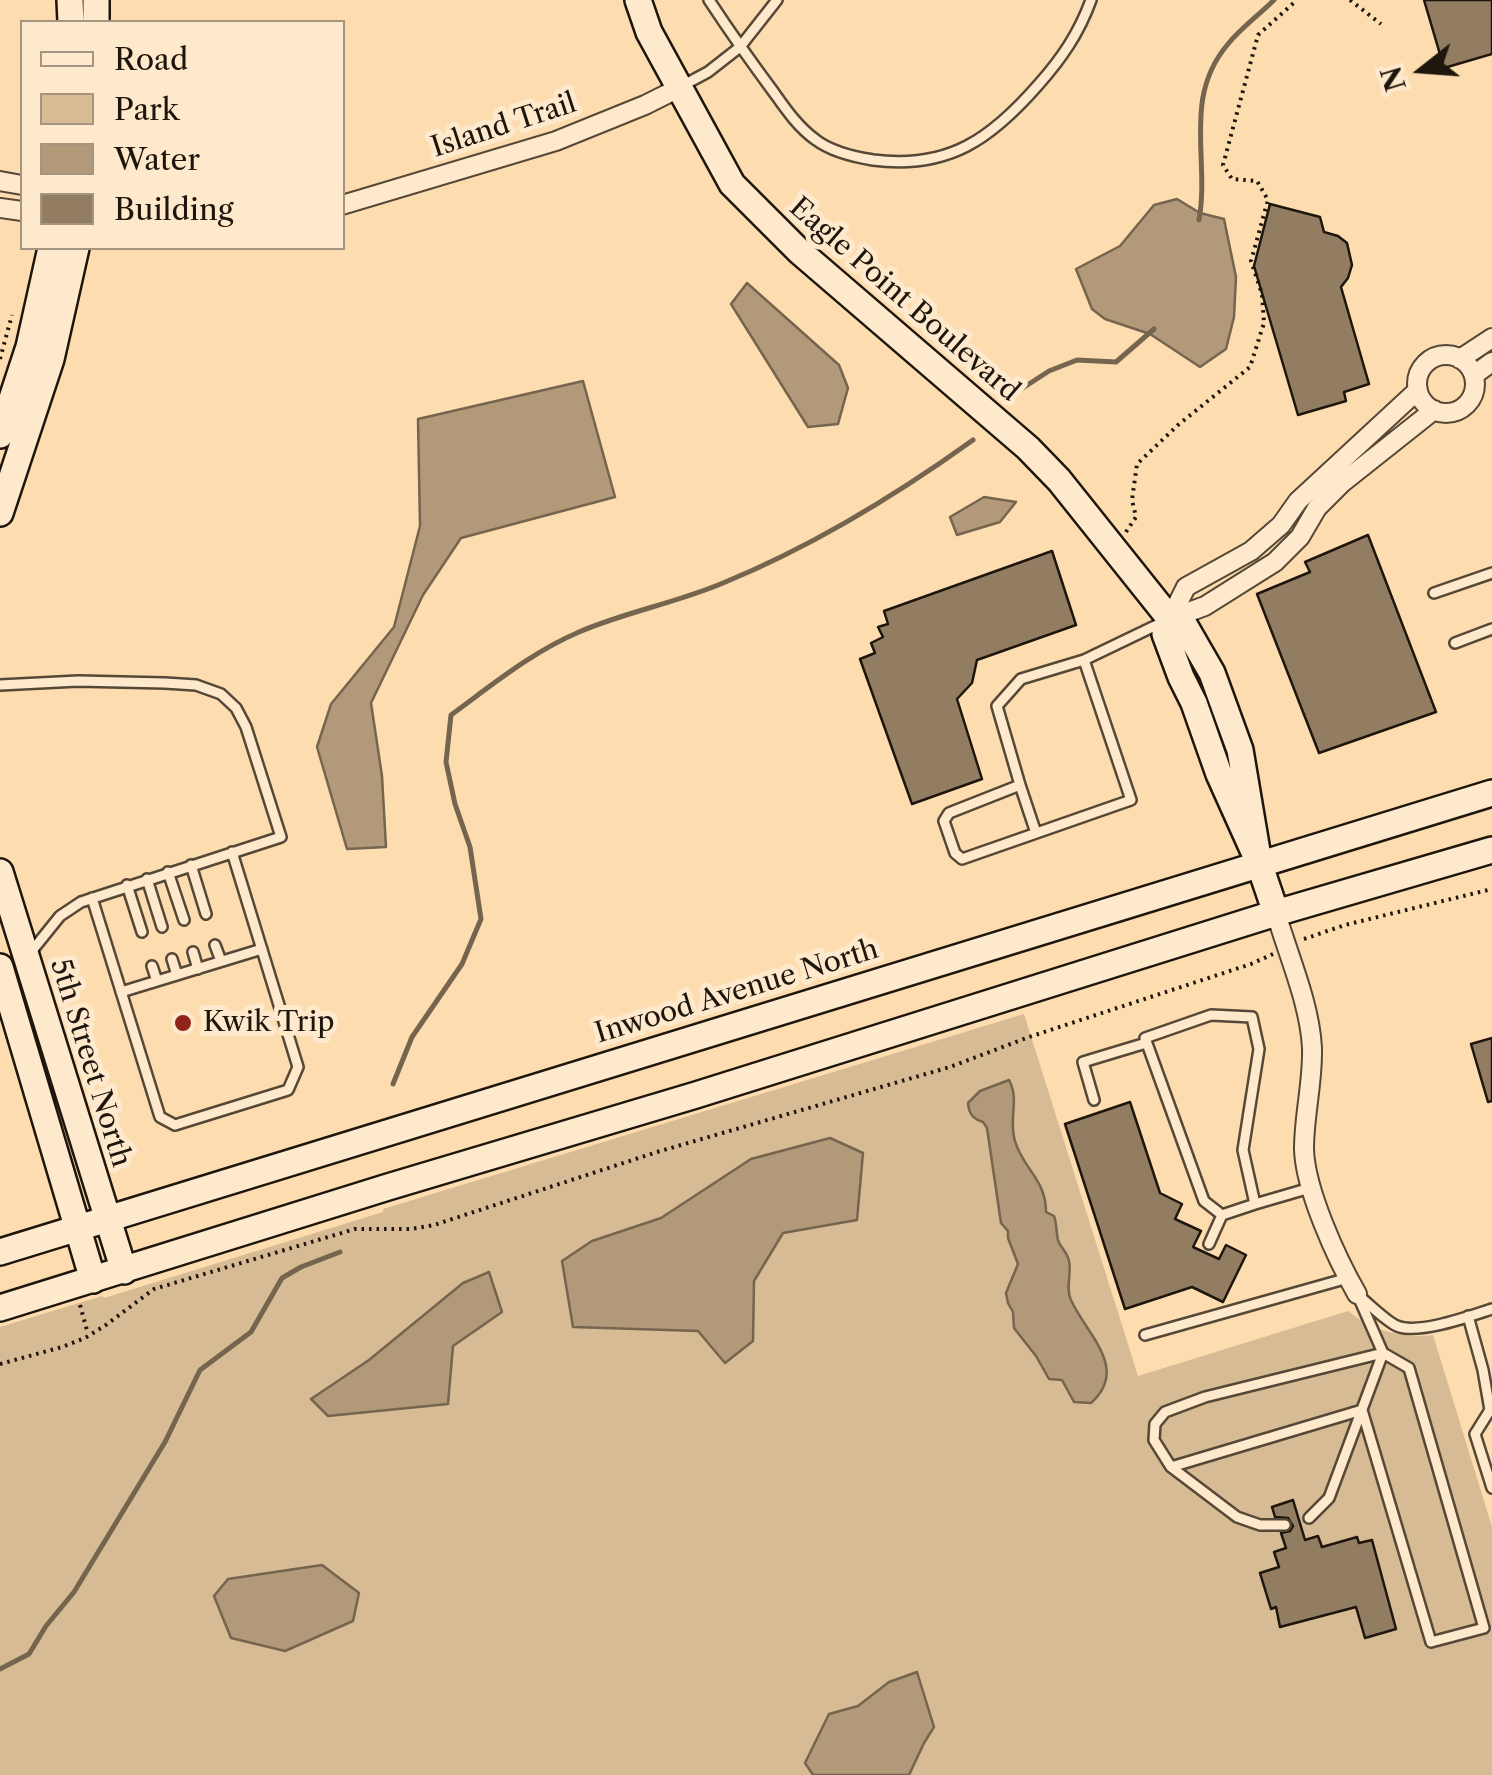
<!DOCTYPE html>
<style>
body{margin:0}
#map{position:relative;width:1492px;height:1775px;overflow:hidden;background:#fdddb0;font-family:"Libre Caslon Text",serif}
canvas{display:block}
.legend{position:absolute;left:20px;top:20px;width:325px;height:230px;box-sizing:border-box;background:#fee9cc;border:2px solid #a49580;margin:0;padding:12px 18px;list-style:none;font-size:30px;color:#1e160d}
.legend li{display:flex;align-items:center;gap:20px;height:50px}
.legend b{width:50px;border:2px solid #a49580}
.north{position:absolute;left:1372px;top:20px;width:100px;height:100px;-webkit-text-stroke:8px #fee9cc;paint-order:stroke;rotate:253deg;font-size:28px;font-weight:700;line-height:40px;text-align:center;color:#1e160d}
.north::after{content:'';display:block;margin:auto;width:35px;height:45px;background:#1e160d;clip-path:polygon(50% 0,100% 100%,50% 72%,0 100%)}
</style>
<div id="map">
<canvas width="1492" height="1775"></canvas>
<ul class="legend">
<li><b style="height:12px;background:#fee9cc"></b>Road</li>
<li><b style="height:28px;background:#d7bb94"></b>Park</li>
<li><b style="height:28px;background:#b19979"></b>Water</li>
<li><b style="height:28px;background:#927d62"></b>Building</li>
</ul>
<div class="north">N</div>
</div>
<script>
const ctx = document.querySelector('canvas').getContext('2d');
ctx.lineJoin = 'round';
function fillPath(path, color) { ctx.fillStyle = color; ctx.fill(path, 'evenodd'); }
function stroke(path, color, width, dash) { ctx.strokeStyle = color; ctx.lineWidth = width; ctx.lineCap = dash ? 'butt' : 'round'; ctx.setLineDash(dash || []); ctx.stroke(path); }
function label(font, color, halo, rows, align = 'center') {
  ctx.font = font + ' "Libre Caslon Text",serif'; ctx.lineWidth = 10; ctx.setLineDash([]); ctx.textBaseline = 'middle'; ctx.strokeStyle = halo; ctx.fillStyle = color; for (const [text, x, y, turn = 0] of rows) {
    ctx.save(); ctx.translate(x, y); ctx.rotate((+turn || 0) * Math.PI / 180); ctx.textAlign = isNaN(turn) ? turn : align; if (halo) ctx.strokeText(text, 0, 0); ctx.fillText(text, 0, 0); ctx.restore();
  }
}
const green = new Path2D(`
 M 1024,1014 L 1138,1376 L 1348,1311 C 1371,1330 1402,1339 1433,1335 L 1492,1527 L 1492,1775 L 0,1775 L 0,1327 L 102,1296 L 104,1298 L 383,1212 L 383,1209 Z`);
const water = new Path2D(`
 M 1177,199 L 1200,213 L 1224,219 L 1236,277 L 1234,317 L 1226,349 L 1200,367 L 1150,334 L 1105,319 L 1092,309 L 1076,269 L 1120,246 L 1154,205 Z
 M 747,283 L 839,365 L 848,388 L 838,424 L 808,427 L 731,304 Z
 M 583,381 L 615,497 L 461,538 L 423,595 L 371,703 L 382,776 L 386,847 L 347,849 L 317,747 L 331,704 L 394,627 L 420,526 L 418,419 Z
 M 984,497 L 1016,502 L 1000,522 L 957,535 L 950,517 Z
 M 1009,1080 C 1020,1100 1008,1119 1015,1141 C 1023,1169 1046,1179 1046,1212 L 1054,1216 C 1057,1224 1056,1232 1058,1240 C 1060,1247 1068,1253 1069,1261 C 1072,1274 1065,1287 1071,1300 C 1086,1334 1130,1368 1091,1403 L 1074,1402 L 1062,1380 L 1049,1379 L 1036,1356 L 1014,1328 L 1013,1312 L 1008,1303 L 1006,1293 L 1018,1264 L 1008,1238 L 1008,1231 L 1001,1223 L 987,1128 L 983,1122 C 973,1119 969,1114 968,1103 L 980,1091 Z
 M 830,1138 L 863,1153 L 857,1220 L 783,1233 L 754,1281 L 753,1341 L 725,1363 L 698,1331 L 573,1327 L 562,1261 L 592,1241 L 661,1218 L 751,1159 Z
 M 489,1272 L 502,1312 L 453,1346 L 448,1404 L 328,1416 L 311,1399 L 369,1360 L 463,1283 Z
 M 322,1565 L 359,1593 L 353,1621 L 285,1651 L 231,1638 L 214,1596 L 228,1579 Z
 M 917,1672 L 934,1727 L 924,1743 L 909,1775 L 813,1775 L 805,1763 L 829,1714 L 858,1706 L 889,1682 Z`);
const stream = new Path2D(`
 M 1199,220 C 1210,159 1182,98 1228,44 C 1241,28 1259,15 1274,0
 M 1009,397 L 1049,371 L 1077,360 L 1116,362 L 1154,329
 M 393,1084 L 412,1037 L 462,964 L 481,919 L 470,847 L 455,804 L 446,762 L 451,715 C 492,685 532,652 579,632 C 625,612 676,603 723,583 C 811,547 895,496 973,440
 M 0,1669 L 29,1654 L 46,1626 L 74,1592 L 165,1442 L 200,1370 L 251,1332 L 282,1278 L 301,1267 L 340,1252`);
const building = new Path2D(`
 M 1424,0 L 1492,0 L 1492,54 L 1444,68 Z
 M 1270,204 L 1320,217 L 1324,232 L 1338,236 L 1347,243 L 1352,265 L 1348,278 L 1341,287 L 1369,384 L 1344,392 L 1346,401 L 1298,415 L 1254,266 Z
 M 1368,535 L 1436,712 L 1319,753 L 1257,594 L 1310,572 L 1305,562 Z
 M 1052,551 L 1076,625 L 977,660 L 972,683 L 957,699 L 982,779 L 912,804 L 860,659 L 875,653 L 871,643 L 883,637 L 878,627 L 888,624 L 884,611 Z
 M 1492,1038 L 1492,1101 L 1488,1102 L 1471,1044 Z
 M 1130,1102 L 1160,1193 L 1182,1204 L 1175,1219 L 1201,1231 L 1193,1247 L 1219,1259 L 1226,1245 L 1246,1255 L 1223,1302 L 1192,1287 L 1125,1309 L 1065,1124 Z
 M 1293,1500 L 1305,1540 L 1318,1536 L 1322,1547 L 1357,1537 L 1359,1543 L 1372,1540 L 1396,1629 L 1365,1638 L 1356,1607 L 1280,1627 L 1276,1607 L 1271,1609 L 1260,1573 L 1279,1567 L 1274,1552 L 1286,1548 L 1281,1533 L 1290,1531 L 1293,1526 L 1288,1518 L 1275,1517 L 1272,1507 Z`);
const path = new Path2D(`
 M 1350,0 L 1381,24
 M 0,359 L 12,315
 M 1126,532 L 1136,517 L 1132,500 L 1137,464 L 1178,425 L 1250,367 L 1264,323 L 1262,294 L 1251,261 L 1268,200 L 1257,181 L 1232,179 L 1223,165 L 1258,35 L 1297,0
 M 1304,939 L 1345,925 L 1492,889
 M 80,1305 L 88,1334
 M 0,1364 L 62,1347 L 85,1338 L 106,1325 L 154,1289 L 355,1229 L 411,1229 L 434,1225 L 657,1152 L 950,1067 L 1029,1037 L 1251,964 L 1273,954`);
const lane = new Path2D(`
 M 709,0 C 730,32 752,63 775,94 C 787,111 799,128 816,140 C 832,152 854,157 873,160 C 949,170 992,138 1039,84 C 1062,58 1079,33 1091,0
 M 680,87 L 708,72 L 740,47 L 777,0
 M 1434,593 L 1492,573
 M 1455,643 L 1492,629
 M 1084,660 L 1131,800 L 962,859 L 955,853 L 944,821 L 949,813 L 1020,785 L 997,706 L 1021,679 L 1084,660 L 1163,622
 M 0,685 L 78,681 L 165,683 L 196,685 L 221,694 L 236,708 L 246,727 L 281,837 L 81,902 L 60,916 L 31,952
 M 1020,785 L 1036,833
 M 191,865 L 206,914
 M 168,872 L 184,920
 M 147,879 L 162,927
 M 127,885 L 142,932
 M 92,898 L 160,1117 L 175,1125 L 288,1090 L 298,1067 L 232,852
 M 215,945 L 221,961
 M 193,952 L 198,969
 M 172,959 L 177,975
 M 152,966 L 157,981
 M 121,992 L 262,949
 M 1211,1015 L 1252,1017 L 1259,1049 L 1243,1150 L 1255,1204 L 1222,1215 L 1204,1201 L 1145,1038 Z
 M 1094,1100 L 1083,1062 L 1146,1043
 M 1255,1204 L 1310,1188
 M 1209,1244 L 1222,1215
 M 1359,1296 C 1369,1304 1387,1322 1397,1326 C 1419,1335 1470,1316 1492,1309
 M 1468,1316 L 1483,1370 L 1490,1410 L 1475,1434 L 1492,1488
 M 1145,1335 L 1348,1278
 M 1171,1467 L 1362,1410 L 1431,1642 L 1484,1628 L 1409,1368 L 1383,1353 L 1329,1498 L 1309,1518
 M 1285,1525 L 1260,1525 L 1237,1517 L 1171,1467 L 1154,1440 L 1155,1424 L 1165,1412 L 1205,1397 L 1383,1353 L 1357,1294`);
const street = new Path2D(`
 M 0,181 L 22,185
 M 342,205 L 556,141 L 645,105 L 679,88
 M 0,208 L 22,211
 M1417 384a29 29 0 1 1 58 0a29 29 0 1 1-58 0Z
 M 1460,359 L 1492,338
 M 1474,375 L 1492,362
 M 1170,619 L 1186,587 L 1251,551 L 1281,525 L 1298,501 L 1418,390
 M 1170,619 L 1205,606 L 1275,562 L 1300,537 L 1317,508 L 1342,483 L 1434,410
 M 1276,913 C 1288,955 1310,1004 1312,1048 C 1313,1082 1304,1115 1304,1149 C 1305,1190 1337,1259 1357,1294`);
const secondary = new Path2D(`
 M 70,0 L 71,22
 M 96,0 L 96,22
 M 638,0 L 649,32 L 732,184 L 799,251 L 1028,448 L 1059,480 L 1170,619 L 1182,621 L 1212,673 L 1240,750 L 1259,863
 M 0,435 L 29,347 L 51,248
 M 0,513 L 51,359 L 76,248
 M 1170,619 L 1165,634 L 1181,677 L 1194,703 L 1219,774 L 1259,863 L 1276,913
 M 0,872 L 124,1271
 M 0,967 L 93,1280
 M 0,1252 L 1492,793
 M 0,1308 L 388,1187 L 696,1095 L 1276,913 L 1492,850`);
const markers = [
 [183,1023,10,"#8f2418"]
];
const streetNames = [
 ["Island Trail",504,126,-18],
 ["Eagle Point Boulevard",904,300,41],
 ["Inwood Avenue North",737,992,-17],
 ["5th Street North",90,1063,73]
];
const poiNames = [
 ["Kwik Trip",203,1023]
];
fillPath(green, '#d7bb94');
fillPath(water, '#b19979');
stroke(water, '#76654e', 2.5);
stroke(stream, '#76654e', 5);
fillPath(building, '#927d62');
stroke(building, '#1e160d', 2.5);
stroke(lane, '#564836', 14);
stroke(street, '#564836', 22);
stroke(secondary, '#1e160d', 30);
stroke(path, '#1e160d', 4, [2.5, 5]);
stroke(lane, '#fee9cc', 9);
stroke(street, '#fee9cc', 18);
stroke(secondary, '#fee9cc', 25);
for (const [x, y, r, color] of markers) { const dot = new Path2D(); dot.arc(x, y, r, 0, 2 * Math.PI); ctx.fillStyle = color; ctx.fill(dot); stroke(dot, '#fee9cc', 4); }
label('28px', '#1e160d', '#fee9cc', streetNames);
label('28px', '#1e160d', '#fee9cc', poiNames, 'left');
</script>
